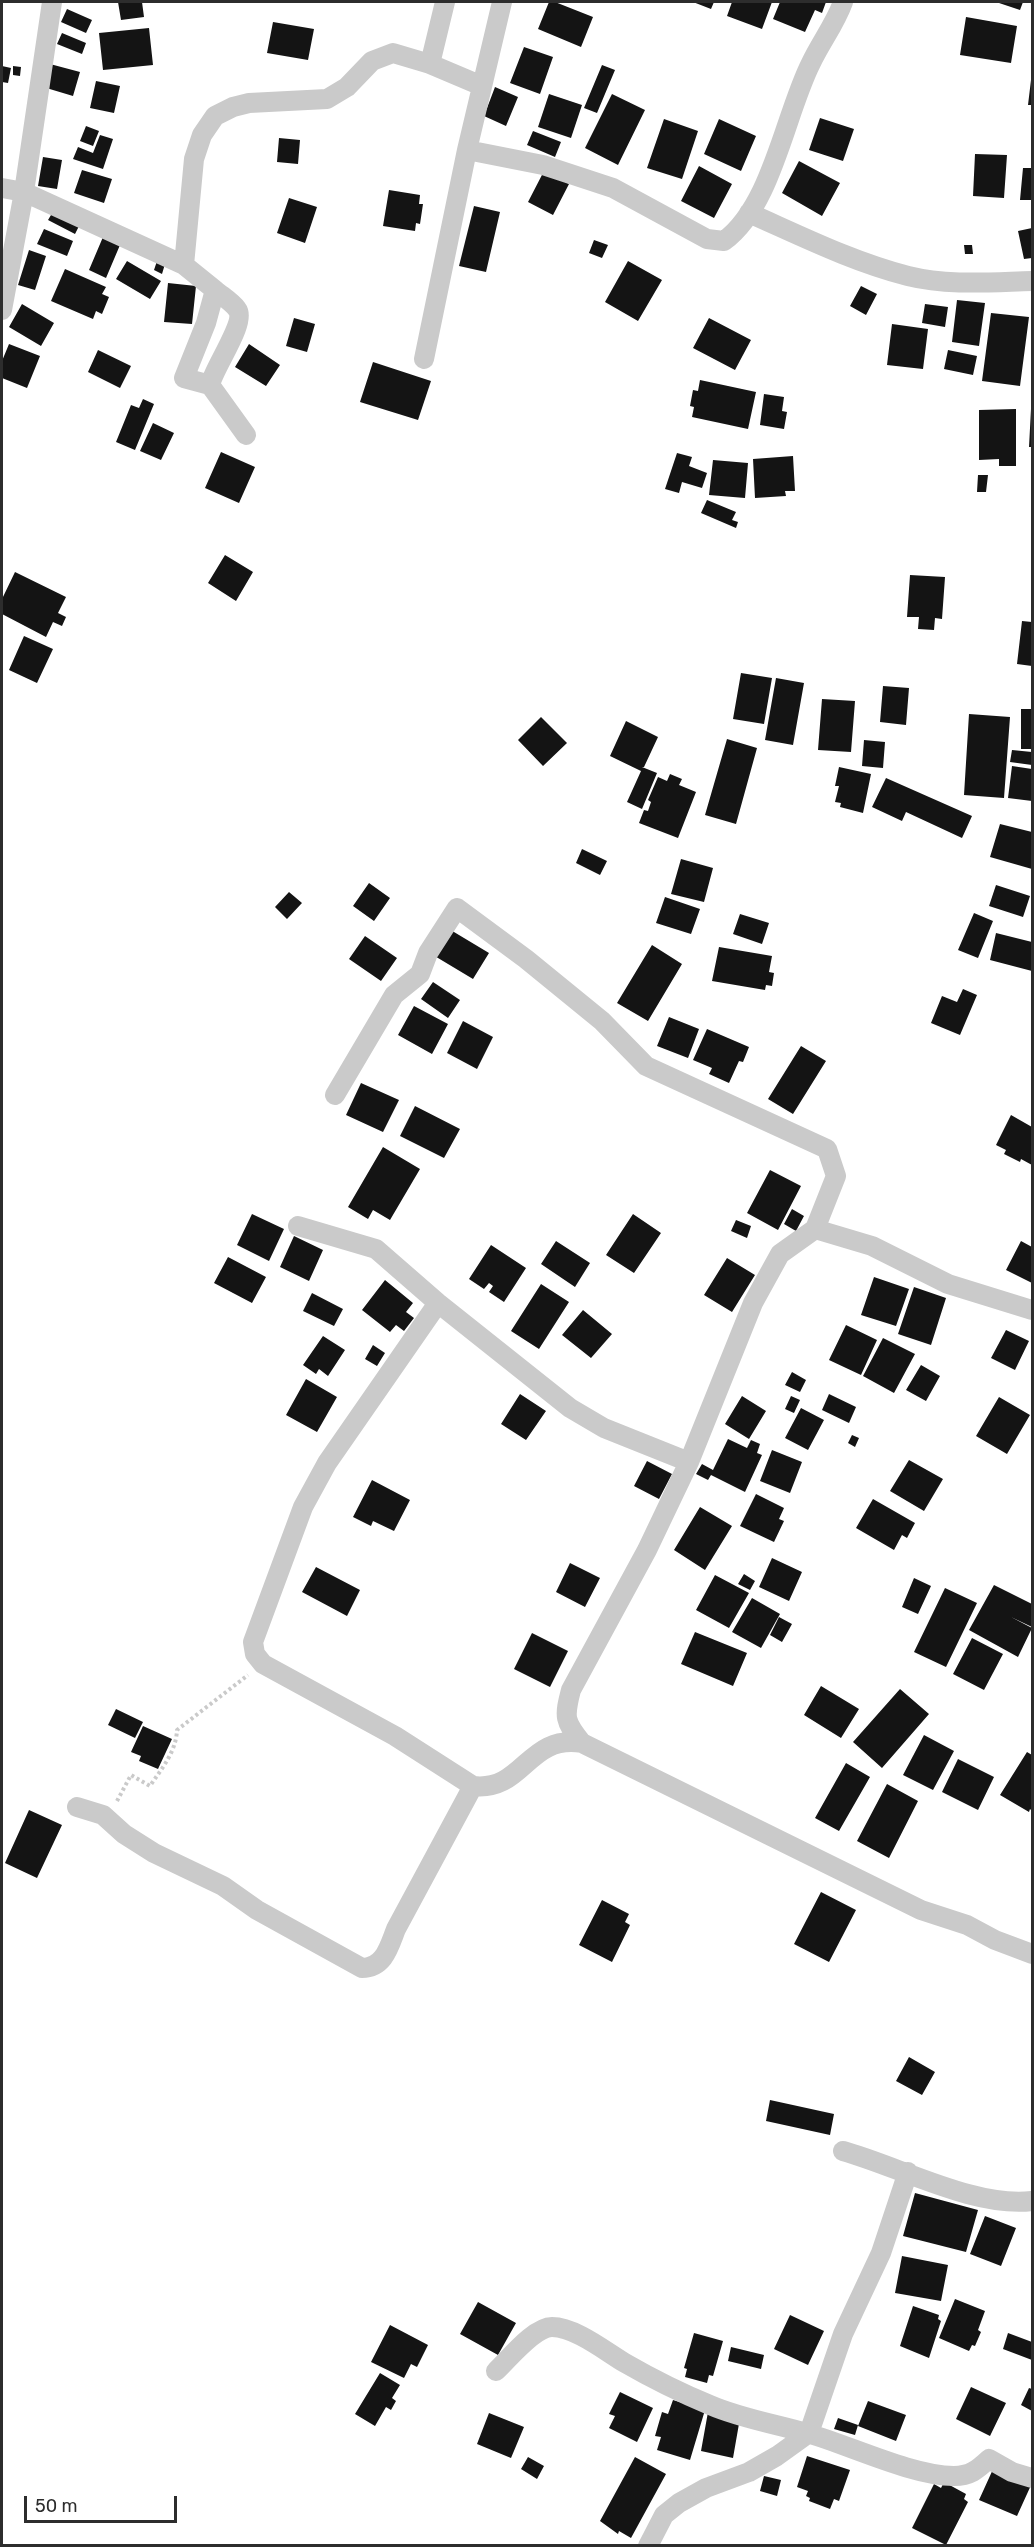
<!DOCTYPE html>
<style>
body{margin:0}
#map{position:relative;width:1034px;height:2547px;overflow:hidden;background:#fff;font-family:Rubik,sans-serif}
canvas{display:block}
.frame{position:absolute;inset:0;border:3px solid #2d2d2d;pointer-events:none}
.scale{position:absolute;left:24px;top:2496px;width:153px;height:27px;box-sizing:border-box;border:3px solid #2d2d2d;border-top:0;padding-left:8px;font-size:18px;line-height:21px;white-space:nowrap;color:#2d2d2d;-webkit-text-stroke:4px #fff;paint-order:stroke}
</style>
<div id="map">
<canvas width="1034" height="2547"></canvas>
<div class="frame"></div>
<div class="scale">50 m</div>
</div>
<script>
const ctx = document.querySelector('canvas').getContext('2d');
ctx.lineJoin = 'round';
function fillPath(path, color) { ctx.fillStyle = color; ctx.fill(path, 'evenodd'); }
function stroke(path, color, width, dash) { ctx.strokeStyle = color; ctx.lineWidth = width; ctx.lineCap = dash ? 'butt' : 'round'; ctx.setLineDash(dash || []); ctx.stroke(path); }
const building = new Path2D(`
 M 118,2 L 142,2 L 144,17 L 121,20 Z
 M 549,2 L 555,2 L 593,17 L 581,47 L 538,29 Z
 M 693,2 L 714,2 L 711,9 Z
 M 732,2 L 772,2 L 762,29 L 727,16 Z
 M 780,2 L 826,2 L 822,13 L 815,10 L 805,32 L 773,19 Z
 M 996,2 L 1023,2 L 1020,10 Z
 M 67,9 L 92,20 L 86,33 L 61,22 Z
 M 966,17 L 1017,26 L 1011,63 L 960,55 Z
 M 273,22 L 314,29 L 308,60 L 267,53 Z
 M 149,28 L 153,65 L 103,70 L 99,33 Z
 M 62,33 L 86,43 L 82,54 L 57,44 Z
 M 524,47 L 553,57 L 540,94 L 510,83 Z
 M 50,64 L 80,72 L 73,96 L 43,87 Z
 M 602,65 L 615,70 L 597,113 L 584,108 Z
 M 2,66 L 11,68 L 8,83 L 2,82 Z
 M 13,66 L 21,67 L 20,76 L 13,75 Z
 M 1031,80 L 1032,80 L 1032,105 L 1028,105 Z
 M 96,81 L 120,86 L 114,113 L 90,108 Z
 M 495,87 L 518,97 L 506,126 L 484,116 Z
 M 549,94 L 582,105 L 571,138 L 538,127 Z
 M 612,94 L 645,110 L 618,165 L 585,148 Z
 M 820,118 L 854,129 L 843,161 L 809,150 Z
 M 664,119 L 698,131 L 682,179 L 647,168 Z
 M 719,119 L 756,136 L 741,171 L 704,154 Z
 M 86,126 L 99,131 L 93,146 L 80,141 Z
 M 533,131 L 561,142 L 555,157 L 527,145 Z
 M 100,135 L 113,139 L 103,169 L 73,159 L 78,147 L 93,153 Z
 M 279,138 L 300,140 L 298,164 L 277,162 Z
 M 975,154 L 1007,155 L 1004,198 L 973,196 Z
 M 43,157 L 62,160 L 57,189 L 38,186 Z
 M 799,161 L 840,183 L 822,216 L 782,193 Z
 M 699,166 L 732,184 L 714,218 L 681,201 Z
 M 1023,168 L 1032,168 L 1032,200 L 1020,200 Z
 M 82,170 L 112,179 L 104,203 L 74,193 Z
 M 544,171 L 569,184 L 553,215 L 528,202 Z
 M 389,190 L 420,195 L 419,204 L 423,204 L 420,224 L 416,223 L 415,231 L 383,226 Z
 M 289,198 L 317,207 L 305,243 L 277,233 Z
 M 474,206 L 500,212 L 486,272 L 459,266 Z
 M 54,210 L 80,224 L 75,234 L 48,220 Z
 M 1032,228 L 1032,258 L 1024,259 L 1018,231 Z
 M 44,229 L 73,241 L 67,256 L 37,244 Z
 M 103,237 L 120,245 L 106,278 L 89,270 Z
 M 594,240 L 608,245 L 602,258 L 589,253 Z
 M 964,245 L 972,245 L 973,254 L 965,254 Z
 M 29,250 L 46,256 L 35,290 L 18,285 Z
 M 127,261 L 161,281 L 150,299 L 116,279 Z
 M 157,261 L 165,264 L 162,274 L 154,270 Z
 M 628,261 L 662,280 L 638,321 L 605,302 Z
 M 65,269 L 106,287 L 102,294 L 109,297 L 102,314 L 96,311 L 93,319 L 51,301 Z
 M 168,283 L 196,286 L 192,324 L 164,322 Z
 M 861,286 L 877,294 L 866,315 L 850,306 Z
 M 957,300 L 985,303 L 979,346 L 952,342 Z
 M 22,304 L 54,323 L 41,346 L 9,327 Z
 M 925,304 L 948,307 L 945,327 L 922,323 Z
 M 991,313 L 1029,317 L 1020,386 L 982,381 Z
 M 294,318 L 315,324 L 307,352 L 286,346 Z
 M 709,318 L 751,340 L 735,370 L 693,348 Z
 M 892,324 L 928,329 L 923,369 L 887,365 Z
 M 9,344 L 40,356 L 27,388 L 2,378 L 2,361 Z
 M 249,344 L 280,365 L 266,386 L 235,367 Z
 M 98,350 L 131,366 L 120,388 L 88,372 Z
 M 948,350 L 977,356 L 973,375 L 944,369 Z
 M 373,362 L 431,381 L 418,420 L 360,402 Z
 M 700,380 L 756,392 L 748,429 L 692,417 L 694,407 L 690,406 L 693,390 L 698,391 Z
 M 764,394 L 784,397 L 782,411 L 787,412 L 784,429 L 760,425 Z
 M 143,399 L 154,404 L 135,450 L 116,442 L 131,405 L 139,408 Z
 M 1016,409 L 1016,466 L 999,466 L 999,459 L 979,460 L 979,410 Z
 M 1031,409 L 1032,409 L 1032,447 L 1029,447 Z
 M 153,423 L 174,433 L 161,460 L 140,451 Z
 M 221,452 L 255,467 L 239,503 L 205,488 Z
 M 677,453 L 692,457 L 689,466 L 707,473 L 702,488 L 682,482 L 679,493 L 665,489 Z
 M 793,456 L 795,491 L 785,491 L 786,496 L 755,498 L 753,459 Z
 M 713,460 L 748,463 L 745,498 L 709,495 Z
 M 978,475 L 988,475 L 986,492 L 977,492 Z
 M 707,500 L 736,512 L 732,520 L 738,522 L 736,528 L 701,513 Z
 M 225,555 L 253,572 L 236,601 L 208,583 Z
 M 15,572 L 66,597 L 58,613 L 66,617 L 62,626 L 53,622 L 46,637 L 2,614 L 2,599 Z
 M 910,575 L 945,577 L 942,619 L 935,618 L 934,630 L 918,629 L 919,617 L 907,617 Z
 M 1022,621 L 1032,622 L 1032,666 L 1017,664 Z
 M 24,636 L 53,649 L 37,683 L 9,670 Z
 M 741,673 L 772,678 L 764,724 L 733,719 Z
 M 776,678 L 804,683 L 793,745 L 765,740 Z
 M 883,686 L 909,688 L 906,725 L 880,722 Z
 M 822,699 L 855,701 L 851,752 L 818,750 Z
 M 1021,709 L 1032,709 L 1032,749 L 1021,749 Z
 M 969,714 L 1010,717 L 1004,798 L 964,795 Z
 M 541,717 L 567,743 L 543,766 L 518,740 Z
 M 626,721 L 658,737 L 644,767 L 642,767 L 657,773 L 642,809 L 627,802 L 641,771 L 610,756 Z
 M 727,739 L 757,748 L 736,824 L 705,815 Z
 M 864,740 L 885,742 L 883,768 L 862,766 Z
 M 1012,750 L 1032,752 L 1032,765 L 1010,762 Z
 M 1012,766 L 1032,769 L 1032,801 L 1008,798 Z
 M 839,767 L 871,774 L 863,813 L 840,807 L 841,803 L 835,802 L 839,786 L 835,786 Z
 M 670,774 L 682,779 L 679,785 L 696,792 L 678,838 L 639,823 L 644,810 L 648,811 L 651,802 L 648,800 L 658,777 L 667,781 Z
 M 886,778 L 972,816 L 962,838 L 906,812 L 902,821 L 872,807 Z
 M 1000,824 L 1032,832 L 1032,869 L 990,857 Z
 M 582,849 L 607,861 L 600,875 L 576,863 Z
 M 681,859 L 713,868 L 704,902 L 671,894 Z
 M 369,883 L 390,898 L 374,921 L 353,906 Z
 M 996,885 L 1030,896 L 1023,917 L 989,906 Z
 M 289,892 L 302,903 L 287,919 L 275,907 Z
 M 665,897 L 700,909 L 691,934 L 656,923 Z
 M 974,913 L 993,921 L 978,958 L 958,950 Z
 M 740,914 L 769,923 L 762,944 L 733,934 Z
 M 449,929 L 489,953 L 473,979 L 433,955 Z
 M 996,933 L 1032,942 L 1032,971 L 990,960 Z
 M 365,936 L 397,958 L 381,981 L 349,959 Z
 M 652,945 L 682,964 L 648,1021 L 617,1003 Z
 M 719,947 L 772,956 L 769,972 L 774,973 L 772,986 L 766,985 L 765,990 L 712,981 Z
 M 433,982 L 460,1000 L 448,1018 L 421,999 Z
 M 963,989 L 977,995 L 960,1035 L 931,1023 L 942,996 L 957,1002 Z
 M 414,1006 L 448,1024 L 432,1054 L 398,1035 Z
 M 669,1017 L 699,1029 L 688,1058 L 657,1046 Z
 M 463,1021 L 493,1037 L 477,1069 L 447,1053 Z
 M 707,1029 L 749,1047 L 743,1062 L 739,1061 L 729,1083 L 709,1074 L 712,1068 L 693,1060 Z
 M 801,1046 L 826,1061 L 793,1114 L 768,1099 Z
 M 361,1083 L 399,1100 L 383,1132 L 346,1115 Z
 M 415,1106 L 460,1129 L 444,1158 L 400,1136 Z
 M 1011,1115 L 1032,1127 L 1032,1165 L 1021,1159 L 1020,1162 L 1004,1154 L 1006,1150 L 996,1145 Z
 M 383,1147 L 420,1169 L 390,1220 L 373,1210 L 368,1219 L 348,1207 Z
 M 770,1170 L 801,1186 L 778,1230 L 747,1213 Z
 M 792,1209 L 804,1216 L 796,1231 L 784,1224 Z
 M 252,1214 L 284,1229 L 269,1261 L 237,1245 Z
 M 633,1214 L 661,1233 L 634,1273 L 606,1255 Z
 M 736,1220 L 751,1226 L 747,1238 L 731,1231 Z
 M 294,1236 L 323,1250 L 309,1281 L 280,1267 Z
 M 556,1241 L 590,1263 L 575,1287 L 541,1264 Z
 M 1021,1241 L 1032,1247 L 1032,1283 L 1006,1270 Z
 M 491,1245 L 526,1268 L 504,1302 L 489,1292 L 493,1286 L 489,1283 L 484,1289 L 469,1279 Z
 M 228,1257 L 266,1277 L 252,1303 L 214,1283 Z
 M 727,1258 L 755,1275 L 732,1312 L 704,1295 Z
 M 874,1277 L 909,1289 L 896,1326 L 861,1315 Z
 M 385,1280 L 413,1303 L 406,1312 L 414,1318 L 404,1331 L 396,1325 L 390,1332 L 362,1310 Z
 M 541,1284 L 569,1302 L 539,1349 L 511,1331 Z
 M 914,1287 L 946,1298 L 931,1345 L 898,1334 Z
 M 312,1293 L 343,1309 L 334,1326 L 303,1311 Z
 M 583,1310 L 612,1334 L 591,1358 L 562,1335 Z
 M 846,1325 L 877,1340 L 861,1375 L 829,1360 Z
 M 1006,1330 L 1029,1341 L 1015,1370 L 991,1358 Z
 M 323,1336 L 345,1350 L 328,1376 L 319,1369 L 316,1374 L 303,1365 Z
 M 883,1338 L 915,1354 L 894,1393 L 863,1376 Z
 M 373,1345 L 385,1353 L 377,1366 L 365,1359 Z
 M 921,1365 L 940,1376 L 926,1401 L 906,1390 Z
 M 792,1372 L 806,1380 L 800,1392 L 785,1385 Z
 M 306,1379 L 337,1397 L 317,1432 L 286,1415 Z
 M 520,1394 L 546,1411 L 526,1440 L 501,1424 Z
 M 829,1394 L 856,1407 L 849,1423 L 822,1410 Z
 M 742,1396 L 766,1411 L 749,1439 L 725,1424 Z
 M 791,1396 L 800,1400 L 794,1413 L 785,1409 Z
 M 999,1397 L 1030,1415 L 1007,1454 L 976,1436 Z
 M 801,1408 L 824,1420 L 808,1450 L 785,1438 Z
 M 852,1435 L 859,1438 L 855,1447 L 848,1443 Z
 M 728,1439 L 747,1448 L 751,1440 L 760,1444 L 757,1453 L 762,1455 L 745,1492 L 711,1475 L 708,1480 L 696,1474 L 702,1464 L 713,1470 Z
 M 772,1450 L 802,1462 L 790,1493 L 760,1481 Z
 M 909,1460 L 943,1479 L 924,1511 L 890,1491 Z
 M 647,1461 L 672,1474 L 659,1499 L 634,1486 Z
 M 372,1480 L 410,1500 L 394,1531 L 373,1521 L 371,1526 L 353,1517 Z
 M 756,1494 L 784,1508 L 779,1519 L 784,1521 L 774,1542 L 740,1526 Z
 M 873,1499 L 915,1523 L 907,1538 L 902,1535 L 894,1550 L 856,1528 Z
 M 700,1507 L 732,1526 L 705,1570 L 674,1550 Z
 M 772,1558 L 802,1572 L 789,1601 L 759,1587 Z
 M 570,1563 L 600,1578 L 585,1607 L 556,1592 Z
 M 316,1567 L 360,1590 L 347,1616 L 302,1592 Z
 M 744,1574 L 755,1581 L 750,1590 L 738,1584 Z
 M 715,1575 L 749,1593 L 729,1628 L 696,1610 Z
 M 914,1578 L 931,1586 L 918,1614 L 902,1607 Z
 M 994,1585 L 1032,1604 L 1032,1627 L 1011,1617 L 1032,1628 L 1018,1657 L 969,1630 Z
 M 945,1588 L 977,1603 L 946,1667 L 914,1652 Z
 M 752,1598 L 780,1614 L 761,1648 L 732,1632 Z
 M 779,1617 L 792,1624 L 782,1642 L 770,1635 Z
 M 695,1632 L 747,1653 L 733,1686 L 681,1664 Z
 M 532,1633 L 568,1651 L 550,1687 L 514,1669 Z
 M 972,1638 L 1003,1654 L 984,1690 L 953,1674 Z
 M 821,1686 L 859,1709 L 841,1738 L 804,1715 Z
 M 900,1689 L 929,1714 L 882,1768 L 853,1742 Z
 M 116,1709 L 143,1722 L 135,1738 L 108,1725 Z
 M 143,1726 L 172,1739 L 158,1769 L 139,1761 L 141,1756 L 131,1752 Z
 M 924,1735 L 954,1751 L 933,1790 L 903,1775 Z
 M 1027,1752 L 1032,1755 L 1032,1811 L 1030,1809 L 1029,1812 L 1000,1795 Z
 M 958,1759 L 994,1777 L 978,1810 L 942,1792 Z
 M 846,1763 L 870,1777 L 839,1831 L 815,1818 Z
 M 887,1784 L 918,1801 L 889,1858 L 857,1841 Z
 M 29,1810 L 62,1825 L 37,1878 L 5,1863 Z
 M 821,1892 L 856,1910 L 829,1962 L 794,1944 Z
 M 602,1900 L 629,1914 L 625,1922 L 630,1925 L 612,1962 L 579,1945 Z
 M 909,2057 L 935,2072 L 922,2095 L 896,2081 Z
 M 770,2100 L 834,2114 L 830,2135 L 766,2121 Z
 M 915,2193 L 978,2210 L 966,2252 L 903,2236 Z
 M 985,2216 L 1016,2228 L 1001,2266 L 970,2254 Z
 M 902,2256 L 948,2265 L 941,2301 L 895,2293 Z
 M 955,2299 L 985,2311 L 978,2330 L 981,2332 L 975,2346 L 972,2345 L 969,2351 L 939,2338 Z
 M 478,2302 L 516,2323 L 498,2355 L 460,2334 Z
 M 913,2306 L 939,2315 L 938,2319 L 941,2321 L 929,2358 L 900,2346 Z
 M 790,2315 L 824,2331 L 808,2365 L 774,2349 Z
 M 390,2325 L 428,2345 L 417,2367 L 411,2364 L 404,2378 L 371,2362 Z
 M 694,2333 L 723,2341 L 713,2376 L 709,2375 L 707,2383 L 685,2377 L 687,2369 L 684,2368 Z
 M 1008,2333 L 1032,2342 L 1032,2360 L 1003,2349 Z
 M 731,2347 L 764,2355 L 761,2369 L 728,2361 Z
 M 380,2373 L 400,2385 L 392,2398 L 396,2401 L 391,2410 L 386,2407 L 375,2426 L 355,2414 Z
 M 971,2387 L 1006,2403 L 990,2436 L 956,2419 Z
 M 1029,2388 L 1032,2389 L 1032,2411 L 1021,2405 Z
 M 620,2392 L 653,2408 L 637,2442 L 609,2428 L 615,2416 L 609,2414 Z
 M 673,2400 L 705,2410 L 690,2460 L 657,2450 L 661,2437 L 655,2436 L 662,2412 L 668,2414 Z
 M 868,2401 L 906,2415 L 896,2441 L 858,2426 Z
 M 708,2412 L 740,2418 L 733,2458 L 701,2451 Z
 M 489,2413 L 524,2427 L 511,2458 L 477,2444 Z
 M 838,2418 L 858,2425 L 855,2435 L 834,2429 Z
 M 807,2456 L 850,2470 L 839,2501 L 834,2499 L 830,2509 L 809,2501 L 810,2498 L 806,2496 L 808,2491 L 797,2487 Z
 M 528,2457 L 544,2466 L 537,2479 L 521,2469 Z
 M 635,2457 L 666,2474 L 631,2538 L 619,2531 L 618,2534 L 600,2521 Z
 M 994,2467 L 1032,2483 L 1017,2516 L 979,2500 Z
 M 764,2476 L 781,2480 L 777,2496 L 760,2491 Z
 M 944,2482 L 966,2494 L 964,2499 L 968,2502 L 946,2545 L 912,2528 L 934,2484 L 941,2488 Z`);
const path = new Path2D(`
 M 117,1801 L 131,1775 L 150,1786 C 162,1768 176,1752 177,1730 L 248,1675`);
const minor = new Path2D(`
 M 430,64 L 445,2
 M 467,150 L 543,165 L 613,188 L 707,239 L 724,241 C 772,206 785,114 811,63 C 821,42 835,24 843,2
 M 2,188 L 24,192 L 184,265
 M 749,213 C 801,236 853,262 908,276 C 948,286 992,282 1032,281
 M 215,290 C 222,296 232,302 237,309 C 247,322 214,367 210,385 L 246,435
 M 2,310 L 24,192 L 52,2
 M 424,359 L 467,150 L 502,2
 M 210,385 L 184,378 L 206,323 L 215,290 L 184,265 L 194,159 L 202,135 L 215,116 L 233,107 L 249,103 L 327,99 L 347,87 L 372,61 L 393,53 L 430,64 L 482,86
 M 335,1095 L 394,995 L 420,974 L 428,953 L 457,908 L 526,959 L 602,1021 L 646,1066 L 827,1149 L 836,1176 L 815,1229
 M 298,1226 L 376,1249 L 438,1303 L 570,1408 L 604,1428 L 689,1462
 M 438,1303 L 327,1463 L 303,1507 L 253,1642 L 255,1654 L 263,1664 L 395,1736 L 473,1786 C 524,1792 527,1734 582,1743 L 921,1910 L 967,1925 L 995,1940 L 1032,1954
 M 582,1743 C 564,1721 564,1717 571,1690 L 647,1550 L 689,1462 L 753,1303 L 780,1254 L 815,1229 L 872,1246 L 948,1284 L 1032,1310
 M 77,1807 L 103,1815 L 124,1834 L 154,1853 L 223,1886 L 257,1910 L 362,1968 C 384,1968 389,1947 396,1929 L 473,1786
 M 843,2151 C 900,2167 975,2208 1032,2201
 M 496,2371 C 509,2359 534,2327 552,2327 C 575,2327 605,2351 625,2363 C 651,2378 681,2393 710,2405 C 742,2419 777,2424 810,2434 C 851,2446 913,2476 954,2476 C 970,2476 977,2470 989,2459 L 1012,2472 L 1032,2478
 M 648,2546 L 664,2515 L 679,2503 L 706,2488 L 749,2472 L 777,2456 L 809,2433 L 843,2334 L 881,2253 L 908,2172`);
fillPath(building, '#141414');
stroke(path, '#cacaca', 4, [3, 3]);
stroke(minor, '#cacaca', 20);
</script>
